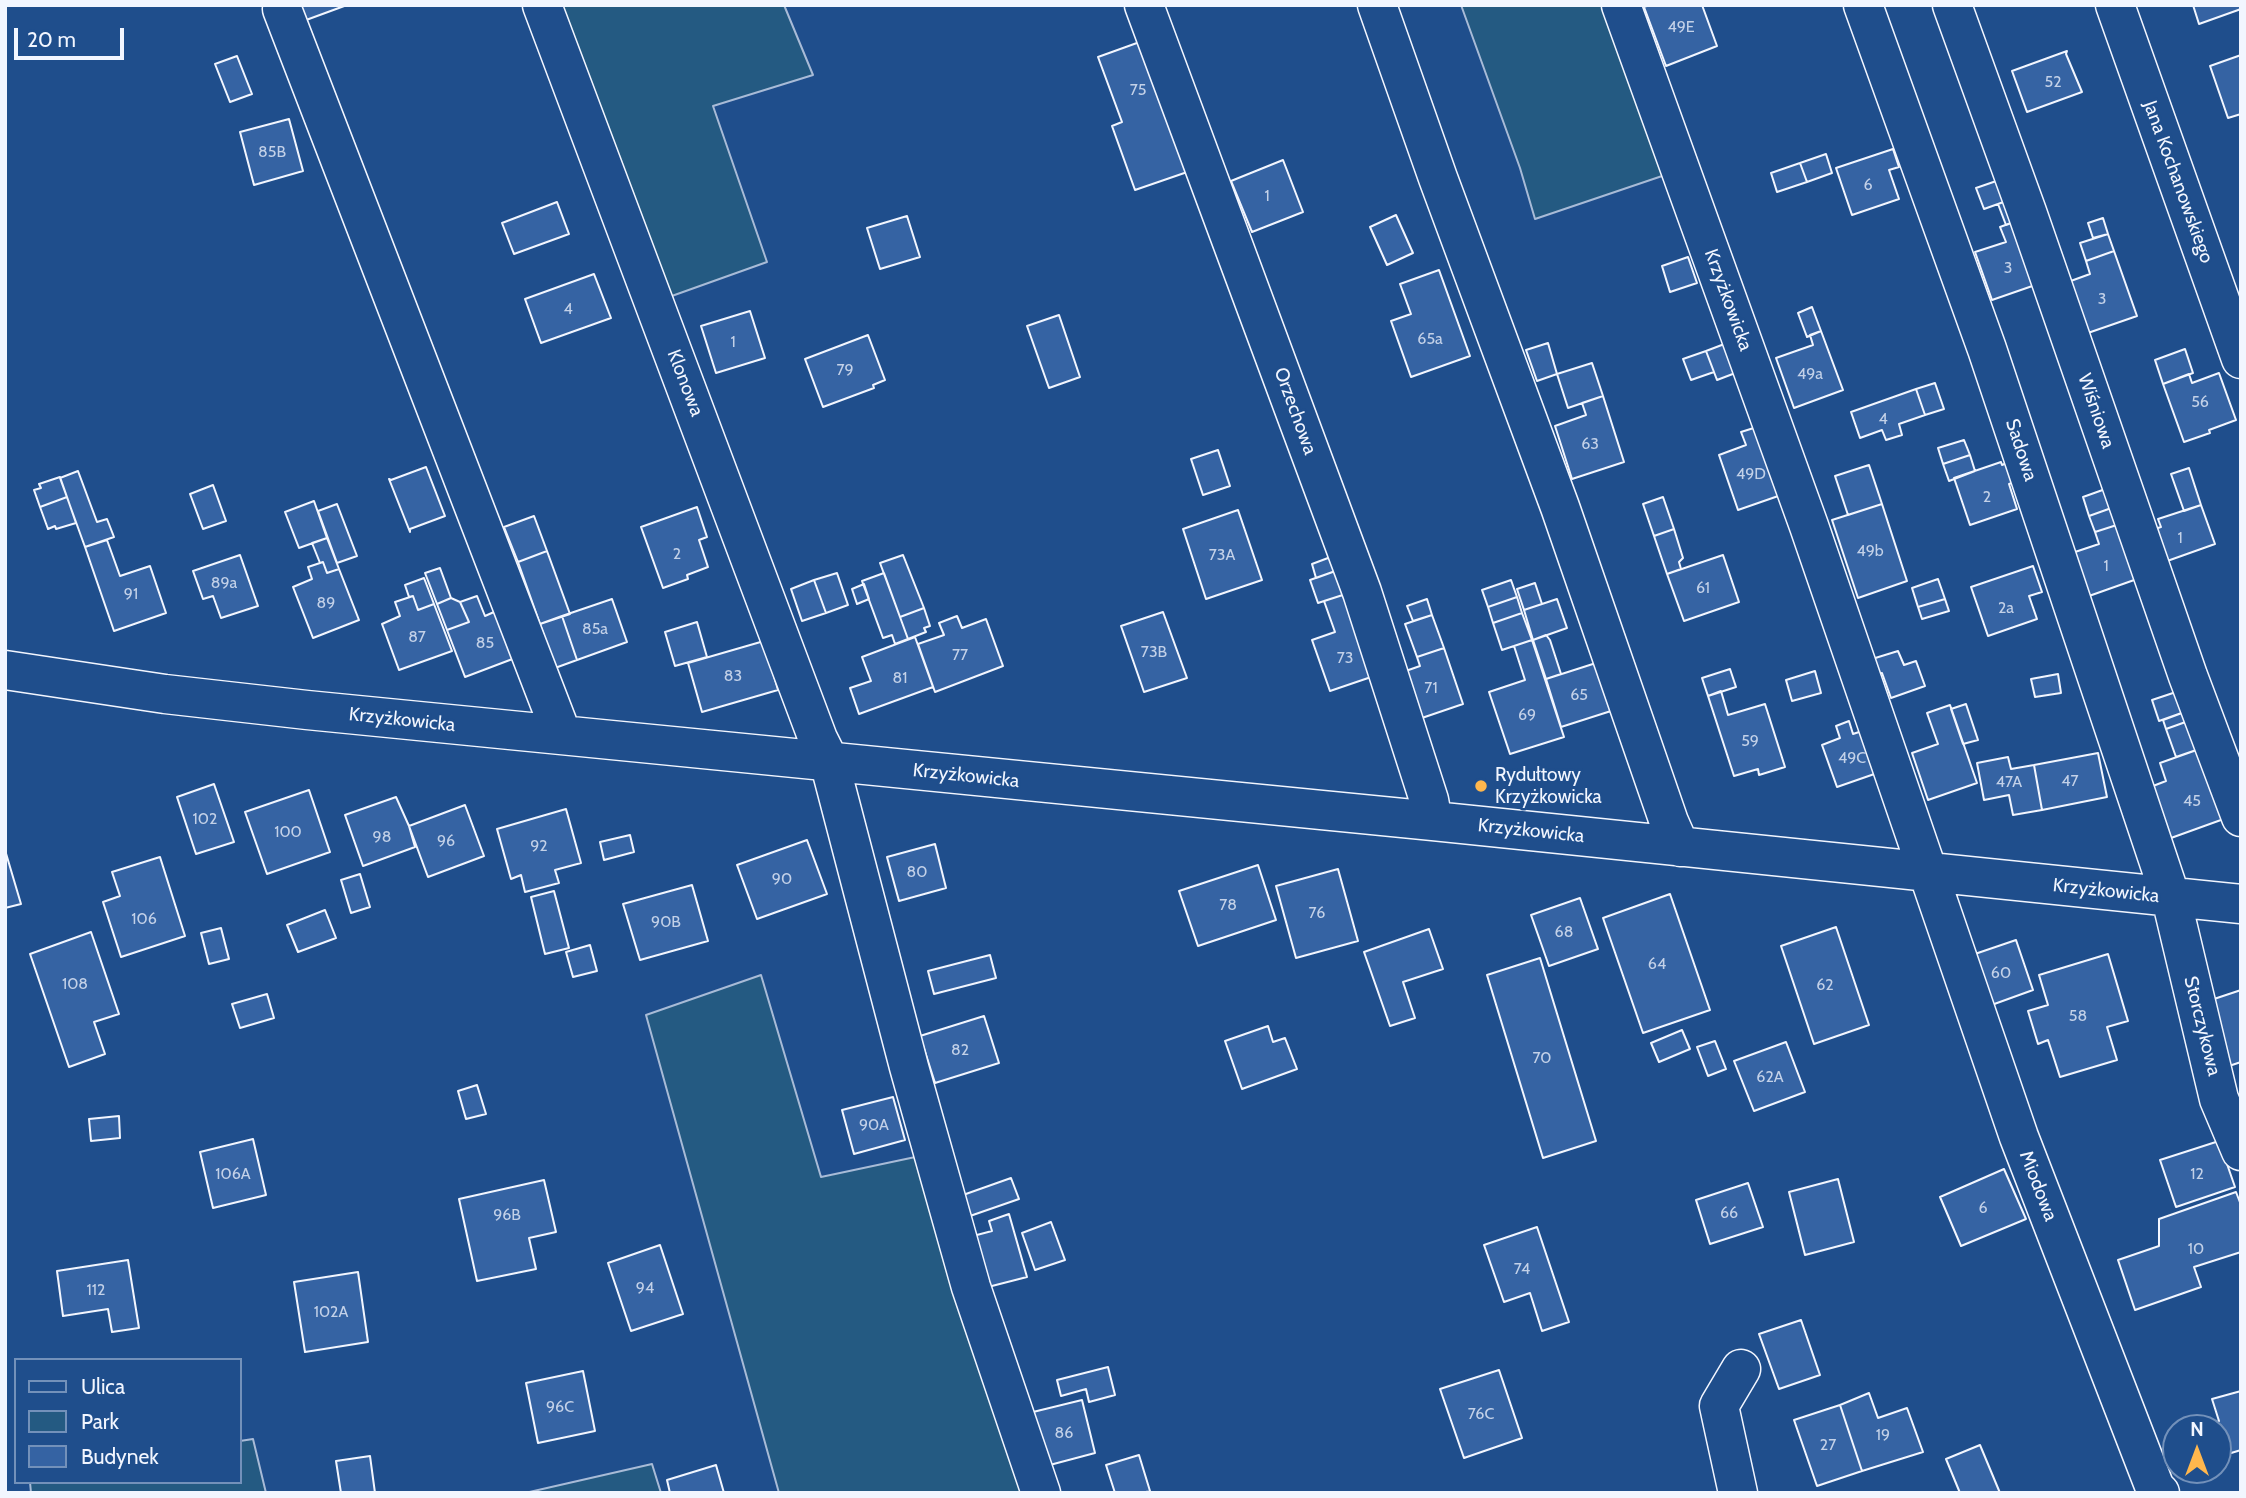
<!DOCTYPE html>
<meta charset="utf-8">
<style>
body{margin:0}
#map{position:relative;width:2246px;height:1498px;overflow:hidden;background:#1f4e8c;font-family:Cabin,sans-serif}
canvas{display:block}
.frame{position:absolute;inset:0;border:7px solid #f2f6ff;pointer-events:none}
.legend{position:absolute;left:14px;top:1358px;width:228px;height:126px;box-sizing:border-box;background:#1f4e8c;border:2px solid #7391ba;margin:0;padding:9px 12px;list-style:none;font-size:21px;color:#f2f6ff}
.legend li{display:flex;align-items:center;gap:14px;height:35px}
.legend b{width:35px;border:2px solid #7391ba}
.north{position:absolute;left:2162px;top:1414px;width:70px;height:70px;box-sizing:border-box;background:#1f4e8c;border:2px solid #7391ba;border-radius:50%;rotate:0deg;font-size:19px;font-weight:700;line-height:28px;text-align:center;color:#f2f6ff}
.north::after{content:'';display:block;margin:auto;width:24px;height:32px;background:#ffb74d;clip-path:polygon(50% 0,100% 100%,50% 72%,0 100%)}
.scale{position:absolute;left:14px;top:28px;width:110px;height:32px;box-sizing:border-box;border:4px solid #f2f6ff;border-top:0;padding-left:9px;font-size:21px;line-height:24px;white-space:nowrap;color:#f2f6ff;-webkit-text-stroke:5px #1f4e8c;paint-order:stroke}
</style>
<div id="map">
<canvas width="2246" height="1498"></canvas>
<div class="frame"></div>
<ul class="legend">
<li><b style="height:9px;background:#1f4e8c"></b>Ulica</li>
<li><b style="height:19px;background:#245a82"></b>Park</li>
<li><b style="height:19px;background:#3563a3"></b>Budynek</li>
</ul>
<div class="north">N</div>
<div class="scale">20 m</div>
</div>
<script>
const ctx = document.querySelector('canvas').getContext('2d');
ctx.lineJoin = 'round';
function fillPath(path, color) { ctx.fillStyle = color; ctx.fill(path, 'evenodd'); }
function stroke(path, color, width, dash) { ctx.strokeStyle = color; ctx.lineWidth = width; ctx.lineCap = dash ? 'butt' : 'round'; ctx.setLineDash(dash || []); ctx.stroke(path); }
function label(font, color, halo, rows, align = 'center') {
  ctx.font = font + ' Cabin,sans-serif'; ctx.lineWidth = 5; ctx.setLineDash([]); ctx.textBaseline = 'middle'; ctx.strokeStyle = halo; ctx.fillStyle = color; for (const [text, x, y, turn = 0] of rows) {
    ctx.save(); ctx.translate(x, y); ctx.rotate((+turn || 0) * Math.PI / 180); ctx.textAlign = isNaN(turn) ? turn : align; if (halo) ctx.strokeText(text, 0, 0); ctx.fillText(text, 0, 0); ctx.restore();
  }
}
const green = new Path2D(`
 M 540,5 L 784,5 L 813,75 L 713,106 L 767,262 L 655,302 Z
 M 1461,5 L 1610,5 L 1671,173 L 1535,219 L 1520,168 Z
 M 761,975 L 821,1177 L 920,1156 L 1030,1493 L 779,1493 L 646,1015 Z
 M 253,1439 L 266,1493 L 31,1493 L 30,1482 L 240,1482 L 240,1441 Z
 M 652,1464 L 661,1493 L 525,1493 Z`);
const building = new Path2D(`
 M 292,5 L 347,5 L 298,23 Z
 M 1649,5 L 1702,5 L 1717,46 L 1666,66 L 1644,7 Z
 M 2193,5 L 2241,5 L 2241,9 L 2199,24 Z
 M 1148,39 L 1196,169 L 1135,190 L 1112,126 L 1122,122 L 1098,57 Z
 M 2067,51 L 2066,54 L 2082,92 L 2027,112 L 2012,71 Z
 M 2241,55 L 2241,114 L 2228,118 L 2210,66 Z
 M 237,56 L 252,94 L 230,102 L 215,64 Z
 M 289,119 L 303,171 L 254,185 L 240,132 Z
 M 1893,149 L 1899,167 L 1889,170 L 1899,199 L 1852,215 L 1836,168 Z
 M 1826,154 L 1832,173 L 1807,182 L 1800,163 Z
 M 1283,160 L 1303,212 L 1252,232 L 1231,181 Z
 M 1800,163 L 1807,182 L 1777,192 L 1771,173 Z
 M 2005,178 L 2012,199 L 1984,209 L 1976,188 Z
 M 2012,199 L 2019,220 L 2006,225 L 1998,204 Z
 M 557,202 L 569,234 L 514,254 L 502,223 Z
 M 1396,215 L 1413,253 L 1387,265 L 1370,227 Z
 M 907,216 L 920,257 L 880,269 L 867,228 Z
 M 2103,218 L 2108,234 L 2093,238 L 2088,223 Z
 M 2019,220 L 2041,283 L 1992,300 L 1975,252 L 2006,242 L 2000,227 Z
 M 2108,234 L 2114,251 L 2086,261 L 2080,243 Z
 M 2114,251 L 2137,316 L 2085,334 L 2068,282 L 2090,274 L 2086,261 Z
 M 1688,257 L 1697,283 L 1670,292 L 1662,266 Z
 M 1439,270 L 1470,356 L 1411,377 L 1391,321 L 1411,314 L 1400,284 Z
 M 594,274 L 611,318 L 541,343 L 525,299 Z
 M 1812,307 L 1821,331 L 1807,337 L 1798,313 Z
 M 750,311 L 765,358 L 716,373 L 701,326 Z
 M 1059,315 L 1080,377 L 1049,388 L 1027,326 Z
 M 1821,331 L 1843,390 L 1794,408 L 1776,358 L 1813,345 L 1810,335 Z
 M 868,335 L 885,380 L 873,385 L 874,388 L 823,407 L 805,359 Z
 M 1548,343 L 1557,374 L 1537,381 L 1526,350 Z
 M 1727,343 L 1738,372 L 1717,380 L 1706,351 Z
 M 2185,349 L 2193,373 L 2163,384 L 2155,360 Z
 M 1706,351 L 1714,372 L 1691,380 L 1683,359 Z
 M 1592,363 L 1603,396 L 1568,408 L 1557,374 Z
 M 2219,373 L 2236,420 L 2209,430 L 2210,433 L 2184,442 L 2163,384 L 2189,374 L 2192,383 Z
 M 1935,383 L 1944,409 L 1925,415 L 1916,389 Z
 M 1916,389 L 1925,415 L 1899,424 L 1902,435 L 1886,440 L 1882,430 L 1860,438 L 1851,412 Z
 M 1603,396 L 1624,462 L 1572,479 L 1555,426 L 1586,415 L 1582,403 Z
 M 1760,426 L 1784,494 L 1738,510 L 1719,455 L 1746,445 L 1741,432 Z
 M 1964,440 L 1970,455 L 1943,464 L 1938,448 Z
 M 1218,450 L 1230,486 L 1203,495 L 1191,459 Z
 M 1970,455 L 1975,471 L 1949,481 L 1943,464 Z
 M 2014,460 L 2020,480 L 2009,484 L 2017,509 L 1970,525 L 1954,478 L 2001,462 L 2002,465 Z
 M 1869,465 L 1882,504 L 1848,515 L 1835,476 Z
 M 426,467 L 445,516 L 410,529 L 410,532 L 389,479 L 391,480 Z
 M 2189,468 L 2201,505 L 2184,511 L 2171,474 Z
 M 78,471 L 97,522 L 107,519 L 114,537 L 85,547 L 60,478 Z
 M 60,477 L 67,497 L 40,507 L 34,490 L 41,488 L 39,484 Z
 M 213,485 L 226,521 L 203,529 L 190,494 Z
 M 2111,487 L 2117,506 L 2089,516 L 2083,497 Z
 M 67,497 L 76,523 L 56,529 L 55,526 L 48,529 L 40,507 Z
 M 1663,497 L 1674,529 L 1654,536 L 1643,504 Z
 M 314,501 L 327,538 L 299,548 L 285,512 Z
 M 337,504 L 357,556 L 337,563 L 318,511 Z
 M 1882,504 L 1907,581 L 1858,598 L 1832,520 Z
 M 2201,505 L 2215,544 L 2156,565 L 2145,532 L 2161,527 L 2158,519 Z
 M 2117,506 L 2123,523 L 2095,532 L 2089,516 Z
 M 697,507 L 707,537 L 699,540 L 708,567 L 687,575 L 688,579 L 663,588 L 641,527 Z
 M 1238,510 L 1262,580 L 1206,599 L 1183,529 Z
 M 534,516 L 547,551 L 518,562 L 504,527 Z
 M 2123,523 L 2137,579 L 2089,596 L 2075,552 L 2099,544 L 2095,532 Z
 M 1674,529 L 1683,558 L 1679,562 L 1681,569 L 1667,574 L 1654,536 Z
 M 327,538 L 339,569 L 327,573 L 323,562 L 320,563 L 312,543 Z
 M 107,540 L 120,576 L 150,566 L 166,613 L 114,631 L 85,547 Z
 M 547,551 L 570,614 L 540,624 L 518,562 Z
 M 240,555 L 258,606 L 221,618 L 213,596 L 203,599 L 193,571 Z
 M 903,555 L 924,608 L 900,617 L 880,563 Z
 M 1336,555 L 1341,569 L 1316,578 L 1312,564 Z
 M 1723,555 L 1739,602 L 1684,621 L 1667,574 Z
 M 323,562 L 327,573 L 339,569 L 359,620 L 313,638 L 293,587 L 312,579 L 308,567 Z
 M 2033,566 L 2042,592 L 2029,596 L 2037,619 L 1988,636 L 1971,587 Z
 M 440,568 L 451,598 L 437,604 L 425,573 Z
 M 1341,569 L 1349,593 L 1318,603 L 1310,580 Z
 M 837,573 L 848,605 L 826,613 L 814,580 Z
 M 884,573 L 908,639 L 895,644 L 892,635 L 883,638 L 862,581 Z
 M 424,578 L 434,604 L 418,610 L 413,596 L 409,597 L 405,585 Z
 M 1938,579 L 1945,599 L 1918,607 L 1912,588 Z
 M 814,580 L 826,613 L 802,621 L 791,589 Z
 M 1511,580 L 1517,597 L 1488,607 L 1482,590 Z
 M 1535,583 L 1542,604 L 1524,610 L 1517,589 Z
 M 864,584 L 869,599 L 857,604 L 852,589 Z
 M 1349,593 L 1377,675 L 1330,691 L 1312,640 L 1335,632 L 1324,601 Z
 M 413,596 L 418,610 L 434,604 L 452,651 L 399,670 L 382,624 L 400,616 L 395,602 Z
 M 477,596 L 485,616 L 503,608 L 523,655 L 465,677 L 447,630 L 469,622 L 460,602 Z
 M 1517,597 L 1522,613 L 1493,623 L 1488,607 Z
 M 451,598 L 460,602 L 469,622 L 447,630 L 437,604 Z
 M 612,599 L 627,642 L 577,660 L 562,616 Z
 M 1427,599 L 1432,615 L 1413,621 L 1407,606 Z
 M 1557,599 L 1567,628 L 1533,640 L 1524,610 Z
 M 1945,599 L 1949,611 L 1922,619 L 1918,607 Z
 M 924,608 L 930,626 L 924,628 L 926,632 L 908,639 L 900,617 Z
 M 1163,612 L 1187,678 L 1144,692 L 1121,626 Z
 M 1522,613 L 1532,640 L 1502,650 L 1493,623 Z
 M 1432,615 L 1444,648 L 1417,657 L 1405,624 Z
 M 562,616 L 577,660 L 555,668 L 540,624 Z
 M 957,616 L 962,628 L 986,619 L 1003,666 L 935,692 L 918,644 L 944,635 L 939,623 Z
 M 697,622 L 707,657 L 675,666 L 665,632 Z
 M 1546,635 L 1550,640 L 1561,674 L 1546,679 L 1533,640 Z
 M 915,637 L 933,687 L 859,714 L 850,688 L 871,681 L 862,657 Z
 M 1532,640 L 1564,737 L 1510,754 L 1489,692 L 1525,680 L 1514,646 Z
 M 764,641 L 778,690 L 702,712 L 688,663 Z
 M 1444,648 L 1463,704 L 1416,720 L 1400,673 L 1420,666 L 1417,657 Z
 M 1898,651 L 1904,665 L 1916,661 L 1925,686 L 1891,698 L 1882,673 L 1878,674 L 1872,659 Z
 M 1596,663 L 1611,711 L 1561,727 L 1546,679 Z
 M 1730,669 L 1736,687 L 1708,696 L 1702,678 Z
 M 1815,671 L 1821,693 L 1792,701 L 1786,680 Z
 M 2058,674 L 2061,693 L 2035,697 L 2031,679 Z
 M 2185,689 L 2190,710 L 2159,721 L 2152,700 Z
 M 1721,691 L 1728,715 L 1765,704 L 1785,767 L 1759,775 L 1758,769 L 1734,776 L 1708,696 Z
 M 1966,704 L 1978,740 L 1963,744 L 1951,709 Z
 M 1950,705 L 1977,783 L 1928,800 L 1912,753 L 1938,744 L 1927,713 Z
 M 2190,710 L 2194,719 L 2166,729 L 2163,720 Z
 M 2194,719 L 2205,747 L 2176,757 L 2166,729 Z
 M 1849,721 L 1853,734 L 1868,729 L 1883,771 L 1837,787 L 1822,745 L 1840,738 L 1836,726 Z
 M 2205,747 L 2232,816 L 2171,838 L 2153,786 L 2166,781 L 2160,763 Z
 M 2098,753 L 2107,797 L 2042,810 L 2034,765 Z
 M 2008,757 L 2011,769 L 2034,765 L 2042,810 L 2013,815 L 2009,795 L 1984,800 L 1977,763 Z
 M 214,784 L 234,842 L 196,854 L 177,797 Z
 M 309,790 L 330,852 L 267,874 L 245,812 Z
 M 396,797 L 409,826 L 415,847 L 363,866 L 345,815 Z
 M 465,805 L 484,856 L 428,877 L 409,826 Z
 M 566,809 L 581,863 L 555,870 L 559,883 L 525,892 L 521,875 L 511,879 L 497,829 Z
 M 630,835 L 634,852 L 604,860 L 600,842 Z
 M 807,840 L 827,894 L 757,919 L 737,865 Z
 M 935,844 L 946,888 L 899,901 L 887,857 Z
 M 5,850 L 21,904 L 5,908 Z
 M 160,857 L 185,936 L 121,957 L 103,902 L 120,896 L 112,872 Z
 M 1258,865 L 1276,920 L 1198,946 L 1179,891 Z
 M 1338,869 L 1358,941 L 1296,958 L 1276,886 Z
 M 360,874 L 370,907 L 351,913 L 341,880 Z
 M 692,885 L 708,941 L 640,960 L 623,904 Z
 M 554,891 L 569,948 L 545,954 L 531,897 Z
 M 1670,894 L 1710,1010 L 1643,1033 L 1603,918 Z
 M 1580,898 L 1598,949 L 1549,966 L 1531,915 Z
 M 325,910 L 336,938 L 298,952 L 287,925 Z
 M 1836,927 L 1869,1025 L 1814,1044 L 1781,946 Z
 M 221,928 L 229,959 L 209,964 L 201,933 Z
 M 1429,929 L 1443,969 L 1403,982 L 1415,1018 L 1390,1026 L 1364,952 Z
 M 91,932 L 119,1014 L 94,1022 L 105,1054 L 69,1067 L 30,954 Z
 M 2016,940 L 2033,990 L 1986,1007 L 1969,956 Z
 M 590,945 L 597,971 L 573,977 L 566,952 Z
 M 2108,954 L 2128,1021 L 2107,1027 L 2117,1060 L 2060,1077 L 2048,1040 L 2038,1044 L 2028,1011 L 2048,1005 L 2039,975 Z
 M 990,955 L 996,978 L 934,994 L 928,971 Z
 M 1540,958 L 1596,1141 L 1543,1158 L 1487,975 Z
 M 2241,990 L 2241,1062 L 2220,1069 L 2199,1004 Z
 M 267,994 L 274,1018 L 240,1028 L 232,1004 Z
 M 984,1016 L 999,1063 L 935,1083 L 920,1036 Z
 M 1268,1026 L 1273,1042 L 1285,1038 L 1297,1069 L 1242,1089 L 1225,1041 Z
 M 1682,1030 L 1690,1049 L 1659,1062 L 1651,1043 Z
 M 1715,1041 L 1726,1069 L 1708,1076 L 1697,1047 Z
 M 1786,1042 L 1805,1092 L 1754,1111 L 1734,1061 Z
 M 477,1085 L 486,1114 L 466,1119 L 458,1091 Z
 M 893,1097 L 905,1140 L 854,1154 L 842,1110 Z
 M 119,1116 L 120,1138 L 91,1141 L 89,1119 Z
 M 253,1139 L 266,1195 L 213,1208 L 200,1152 Z
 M 2219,1141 L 2235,1187 L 2176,1207 L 2160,1160 Z
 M 2004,1169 L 2026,1219 L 1961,1246 L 1940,1197 Z
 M 1011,1178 L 1019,1199 L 970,1216 L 963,1195 Z
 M 1838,1179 L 1854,1242 L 1805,1255 L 1789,1192 Z
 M 544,1180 L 556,1232 L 529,1238 L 536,1269 L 477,1281 L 459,1199 Z
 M 1748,1183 L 1763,1227 L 1710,1244 L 1696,1200 Z
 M 2236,1192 L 2241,1205 L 2241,1252 L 2194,1267 L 2201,1287 L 2135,1310 L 2118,1260 L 2159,1246 L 2159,1219 Z
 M 1009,1214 L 1027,1277 L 988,1287 L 973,1236 L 992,1231 L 989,1221 Z
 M 1051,1222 L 1065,1260 L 1035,1270 L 1022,1233 Z
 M 1537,1227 L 1569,1322 L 1542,1331 L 1530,1293 L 1504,1302 L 1484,1245 Z
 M 660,1245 L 683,1314 L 631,1331 L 608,1263 Z
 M 128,1260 L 139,1328 L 112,1332 L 108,1309 L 63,1316 L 57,1271 Z
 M 358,1272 L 368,1342 L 305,1352 L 294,1282 Z
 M 1801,1320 L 1820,1375 L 1779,1389 L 1759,1334 Z
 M 1108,1367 L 1115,1395 L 1089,1402 L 1086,1389 L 1061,1396 L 1057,1380 Z
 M 1499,1370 L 1522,1438 L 1464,1458 L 1440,1389 Z
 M 583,1371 L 595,1431 L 538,1443 L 526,1383 Z
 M 2241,1391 L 2241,1450 L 2218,1457 L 2218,1428 L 2206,1428 L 2205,1425 L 2219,1421 L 2212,1399 Z
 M 1869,1393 L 1878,1418 L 1907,1408 L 1923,1452 L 1862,1471 L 1840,1405 Z
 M 1082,1400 L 1095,1453 L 1046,1466 L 1033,1412 Z
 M 1840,1405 L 1862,1471 L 1817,1486 L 1794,1420 Z
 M 1980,1445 L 2000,1493 L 1960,1493 L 1946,1459 Z
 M 1139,1455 L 1150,1491 L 1142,1493 L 1115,1493 L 1106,1465 Z
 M 370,1456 L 375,1493 L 341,1493 L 336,1461 Z
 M 716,1465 L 724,1493 L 670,1493 L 667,1480 Z`);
const minor = new Path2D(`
 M 542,5 L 818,739 L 829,761 L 909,1067 L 971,1287 L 1041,1493
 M 1144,5 L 1362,592 L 1429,800 L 1433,821
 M 1377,5 L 1438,178 L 1560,507 L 1669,822 L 1680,847
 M 1621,5 L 1809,526 L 2019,1137 L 2155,1488 L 2160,1493
 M 1863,5 L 1987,349 L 2171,898 L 2219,1099 L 2241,1151
 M 1952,5 L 2027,212 L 2188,676 L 2241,817
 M 2115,5 L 2241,359
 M 282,9 L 562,735
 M 5,670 L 165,694 L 307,710 L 1433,821 L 2241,904
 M 1738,1493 L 1719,1406 L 1741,1369`);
const markers = [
 [1481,786,7,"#ffb74d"]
];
const numberNames = [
 ["49E",1681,27],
 ["52",2053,82],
 ["75",1138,90],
 ["85B",272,152],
 ["6",1868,185],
 ["1",1267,196],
 ["3",2008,268],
 ["3",2102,299],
 ["4",568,309],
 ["65a",1430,339],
 ["1",733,342],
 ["79",845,370],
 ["49a",1810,374],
 ["56",2200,402],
 ["4",1883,419],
 ["63",1590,444],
 ["49D",1751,474],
 ["2",1987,497],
 ["1",2180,538],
 ["49b",1870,551],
 ["2",677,554],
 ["73A",1222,555],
 ["1",2106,566],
 ["89a",224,583],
 ["61",1703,588],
 ["91",131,594],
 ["89",326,603],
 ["2a",2006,608],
 ["85a",595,629],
 ["87",417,637],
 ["85",485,643],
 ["73B",1154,652],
 ["77",960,655],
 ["73",1345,658],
 ["83",733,676],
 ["81",900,678],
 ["71",1431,688],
 ["65",1579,695],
 ["69",1527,715],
 ["59",1750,741],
 ["49C",1852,758],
 ["47",2070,781],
 ["47A",2009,782],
 ["45",2192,801],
 ["102",205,819],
 ["100",288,832],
 ["98",382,837],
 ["96",446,841],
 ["92",539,846],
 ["80",917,872],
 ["90",782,879],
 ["78",1228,905],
 ["76",1317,913],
 ["106",144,919],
 ["90B",666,922],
 ["68",1564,932],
 ["64",1657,964],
 ["60",2001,973],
 ["108",75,984],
 ["62",1825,985],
 ["58",2078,1016],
 ["82",960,1050],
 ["70",1542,1058],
 ["62A",1770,1077],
 ["90A",874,1125],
 ["106A",233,1174],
 ["12",2197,1174],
 ["6",1983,1208],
 ["66",1729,1213],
 ["96B",507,1215],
 ["10",2196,1249],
 ["74",1522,1269],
 ["94",645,1288],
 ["112",96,1290],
 ["102A",331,1312],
 ["96C",560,1407],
 ["76C",1481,1414],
 ["86",1064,1433],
 ["19",1883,1435],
 ["27",1828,1445]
];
const streetNames = [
 ["Jana Kochanowskiego",2178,182,70],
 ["Krzyżkowicka",1728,300,70],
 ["Klonowa",685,383,69],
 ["Orzechowa",1295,411,70],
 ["Wiśniowa",2096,411,71],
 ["Sadowa",2021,450,72],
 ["Krzyżkowicka",402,720,6],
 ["Krzyżkowicka",966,776,6],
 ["Krzyżkowicka",1531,831,6],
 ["Krzyżkowicka",2106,891,6],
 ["Storczykowa",2202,1026,76],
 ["Miodowa",2038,1186,69]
];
const poiNames = [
 ["Rydułtowy",1495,775],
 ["Krzyżkowicka",1495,797]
];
fillPath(green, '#245a82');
stroke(green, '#a8bbd7', 2);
fillPath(building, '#3563a3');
stroke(building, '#f2f6ff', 2);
stroke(minor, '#f2f6ff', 41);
stroke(minor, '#1f4e8c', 38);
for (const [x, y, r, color] of markers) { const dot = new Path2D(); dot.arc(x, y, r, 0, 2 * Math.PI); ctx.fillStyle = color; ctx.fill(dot); stroke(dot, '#1f4e8c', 2.5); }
label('16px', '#c3d1e8', null, numberNames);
label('19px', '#f2f6ff', '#1f4e8c', streetNames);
label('19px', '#f2f6ff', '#1f4e8c', poiNames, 'left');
</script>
